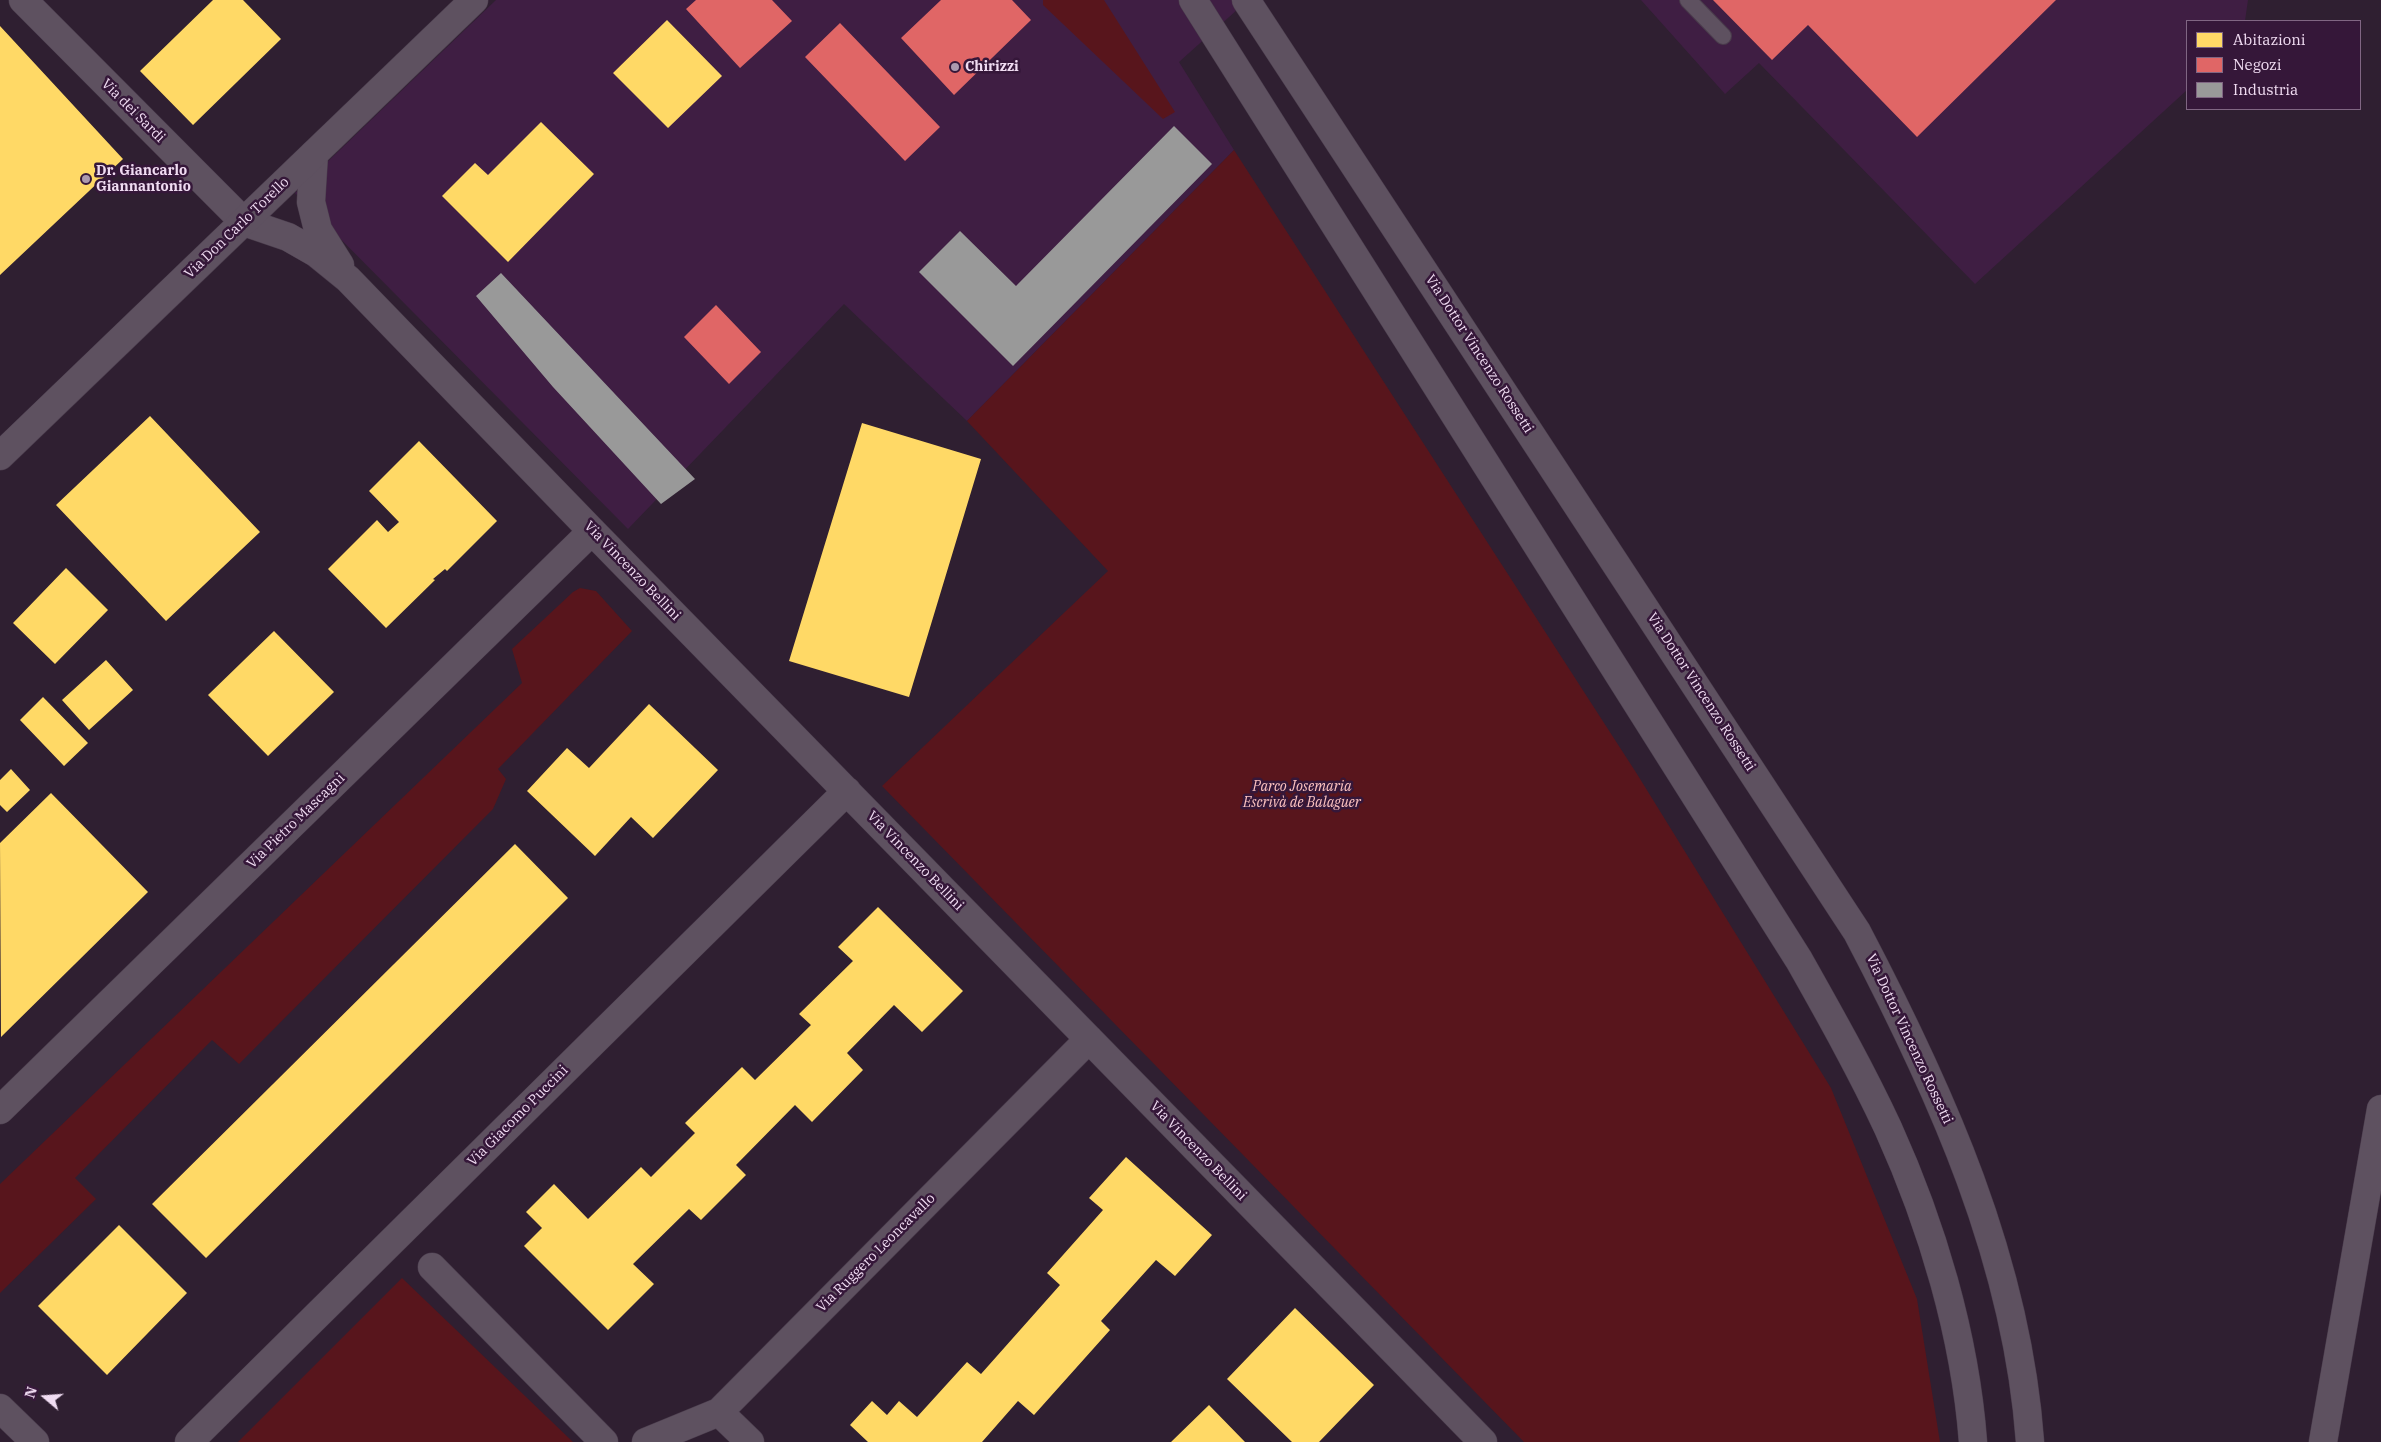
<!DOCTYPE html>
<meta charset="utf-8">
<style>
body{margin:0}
#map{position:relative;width:2381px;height:1442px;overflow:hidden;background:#2f1f31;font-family:"IBM Plex Serif",serif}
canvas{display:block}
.legend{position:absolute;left:2186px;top:20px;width:175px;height:90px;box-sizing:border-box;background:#351739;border:1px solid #806683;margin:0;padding:6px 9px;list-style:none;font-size:15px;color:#f0dcf2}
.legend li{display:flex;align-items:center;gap:10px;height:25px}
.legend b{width:25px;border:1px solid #806683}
.north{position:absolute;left:20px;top:1372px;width:50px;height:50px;-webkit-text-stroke:4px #351739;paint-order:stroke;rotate:288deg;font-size:14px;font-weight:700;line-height:20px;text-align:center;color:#f0dcf2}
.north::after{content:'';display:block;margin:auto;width:18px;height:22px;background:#f0dcf2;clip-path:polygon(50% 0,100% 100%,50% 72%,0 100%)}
</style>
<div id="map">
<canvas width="2381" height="1442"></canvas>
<ul class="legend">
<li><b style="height:14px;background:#ffd966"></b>Abitazioni</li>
<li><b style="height:14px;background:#e06666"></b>Negozi</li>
<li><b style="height:14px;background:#999"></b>Industria</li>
</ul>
<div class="north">N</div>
</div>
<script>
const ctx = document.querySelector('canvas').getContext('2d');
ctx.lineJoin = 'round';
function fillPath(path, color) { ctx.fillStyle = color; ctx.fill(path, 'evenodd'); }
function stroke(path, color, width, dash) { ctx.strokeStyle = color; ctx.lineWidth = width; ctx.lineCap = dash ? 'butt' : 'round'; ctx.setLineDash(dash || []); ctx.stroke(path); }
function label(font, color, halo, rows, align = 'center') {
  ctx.font = font + ' "IBM Plex Serif",serif'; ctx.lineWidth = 5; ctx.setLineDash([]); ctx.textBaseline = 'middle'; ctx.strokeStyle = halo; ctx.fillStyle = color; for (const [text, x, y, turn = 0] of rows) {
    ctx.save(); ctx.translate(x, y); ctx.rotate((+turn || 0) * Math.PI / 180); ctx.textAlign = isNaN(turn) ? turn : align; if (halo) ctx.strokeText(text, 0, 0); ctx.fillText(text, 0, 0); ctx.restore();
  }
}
const built = new Path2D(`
 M 496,0 L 1248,0 L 1179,62 L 1234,150 L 967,421 L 844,304 L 628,529 L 295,193 Z
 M 1641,0 L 2248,0 L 2245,21 L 2187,21 L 2187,90 L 1975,284 L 1759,63 L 1725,94 Z`);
const green = new Path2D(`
 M 1043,0 L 1104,0 L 1175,112 L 1163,119 L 1043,5 Z
 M 1234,150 L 1637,774 L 1831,1088 L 1917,1299 L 1940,1442 L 1524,1442 L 882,786 L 1108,571 L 967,421 Z
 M 580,588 L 596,591 L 632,631 L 498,769 L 506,779 L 493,809 L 239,1064 L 212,1040 L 75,1178 L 96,1199 L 0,1293 L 0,1184 L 522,683 L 512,649 L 573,592 Z
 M 402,1278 L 573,1442 L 238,1442 Z`);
const homes = new Path2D(`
 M 213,0 L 243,0 L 281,39 L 193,125 L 140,71 Z
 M 667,20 L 722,76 L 668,128 L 613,73 Z
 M 0,26 L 123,159 L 0,275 Z
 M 541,122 L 594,174 L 508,262 L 442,196 L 475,163 L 488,175 Z
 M 150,416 L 260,532 L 166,621 L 56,505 Z
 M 862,423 L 981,459 L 909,697 L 789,661 Z
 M 419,441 L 497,521 L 447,571 L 445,569 L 433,579 L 435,580 L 386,628 L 328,569 L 377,520 L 388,532 L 399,522 L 369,491 Z
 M 66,568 L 108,610 L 55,664 L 13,623 Z
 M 274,631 L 334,692 L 268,756 L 208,695 Z
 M 106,660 L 133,690 L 89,730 L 62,700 Z
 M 43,697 L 88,743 L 64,766 L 20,720 Z
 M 649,704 L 718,770 L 653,838 L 631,817 L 595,856 L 527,791 L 567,748 L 589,768 Z
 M 11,769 L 30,790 L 7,812 L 0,805 L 0,780 Z
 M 51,793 L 148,892 L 1,1037 L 0,843 Z
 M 515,844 L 568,898 L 206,1258 L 152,1204 Z
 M 878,907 L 963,991 L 922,1032 L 894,1005 L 847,1053 L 863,1070 L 812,1122 L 795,1105 L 736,1165 L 746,1175 L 701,1220 L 689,1209 L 633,1264 L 654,1284 L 608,1330 L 524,1246 L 542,1228 L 526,1212 L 554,1184 L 588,1219 L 641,1167 L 651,1177 L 695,1133 L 685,1123 L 742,1067 L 755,1080 L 811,1025 L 799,1014 L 853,961 L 838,947 Z
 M 1126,1157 L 1212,1235 L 1175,1276 L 1156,1260 L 1101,1321 L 1110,1330 L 1034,1415 L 1018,1401 L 982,1442 L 868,1442 L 850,1425 L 872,1401 L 887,1415 L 899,1401 L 917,1417 L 967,1362 L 981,1374 L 1060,1285 L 1047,1273 L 1103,1210 L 1089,1198 Z
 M 119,1225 L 187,1293 L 107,1375 L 38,1306 Z
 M 1295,1308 L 1374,1385 L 1319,1442 L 1292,1442 L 1227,1379 Z
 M 1209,1405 L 1245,1442 L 1171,1442 Z`);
const shops = new Path2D(`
 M 696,0 L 772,0 L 792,21 L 740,68 L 686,9 Z
 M 941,0 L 1012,0 L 1031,20 L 954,95 L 901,38 Z
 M 1713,0 L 2056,0 L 1917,137 L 1808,25 L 1772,60 Z
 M 840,23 L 940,127 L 905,161 L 805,57 Z
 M 716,305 L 761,352 L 729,384 L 684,337 Z`);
const industry = new Path2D(`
 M 1174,126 L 1212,164 L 1013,366 L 919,272 L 960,231 L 1016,286 Z
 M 501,273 L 695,479 L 661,504 L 553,387 L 476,296 Z`);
const lane = new Path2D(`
 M 1688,0 L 1723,36`);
const street = new Path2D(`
 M 23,0 L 244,222 L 288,237 L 316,253 L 348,279 L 592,531 L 1483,1442
 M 314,154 L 311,202 L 318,230 L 340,265
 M 0,1110 L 592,531
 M 432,1267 L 604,1442
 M 0,1408 L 35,1442
 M 719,1412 L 750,1442
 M 189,1442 L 847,791
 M 646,1442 L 719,1412 L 1089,1039
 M 2323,1442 L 2381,1109`);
const secondary = new Path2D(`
 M 1193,0 L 1799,960 C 1830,1015 1861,1070 1888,1128 C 1932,1225 1965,1335 1973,1442
 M 1246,0 L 1857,932 C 1941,1092 2017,1260 2030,1442
 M 0,456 L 474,0`);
const markers = [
 [955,67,5,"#ac9aae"],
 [86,179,5,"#ac9aae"]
];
const poiNames = [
 ["Chirizzi",965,67],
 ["Dr. Giancarlo",96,171],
 ["Giannantonio",96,187]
];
const streetNames = [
 ["Via dei Sardi",133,111,45],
 ["Via Don Carlo Torello",237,228,-44],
 ["Via Dottor Vincenzo Rossetti",1479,354,57],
 ["Via Vincenzo Bellini",632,571,46],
 ["Via Dottor Vincenzo Rossetti",1701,692,57],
 ["Via Pietro Mascagni",296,821,-44],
 ["Via Vincenzo Bellini",915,861,46],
 ["Via Dottor Vincenzo Rossetti",1909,1039,65],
 ["Via Giacomo Puccini",518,1116,-45],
 ["Via Vincenzo Bellini",1198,1151,46],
 ["Via Ruggero Leoncavallo",876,1253,-45]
];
const parkNames = [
 ["Parco Josemaria",1302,787],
 ["Escrivà de Balaguer",1302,803]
];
fillPath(built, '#3f1e43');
fillPath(green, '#58151c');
fillPath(homes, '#ffd966');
fillPath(shops, '#e06666');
fillPath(industry, '#999');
stroke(lane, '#4a3c4c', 18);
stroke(street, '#4a3c4c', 29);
stroke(secondary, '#4a3c4c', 29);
stroke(lane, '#5e5160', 16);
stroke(street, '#5e5160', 28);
stroke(secondary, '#5e5160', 28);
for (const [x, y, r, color] of markers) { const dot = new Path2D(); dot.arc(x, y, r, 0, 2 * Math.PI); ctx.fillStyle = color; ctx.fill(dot); stroke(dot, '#351739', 2); }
label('bold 14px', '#f0dcf2', '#351739', poiNames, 'left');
label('14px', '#f0dcf2', '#351739', streetNames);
label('italic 14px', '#fdc3c0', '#351739', parkNames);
</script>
